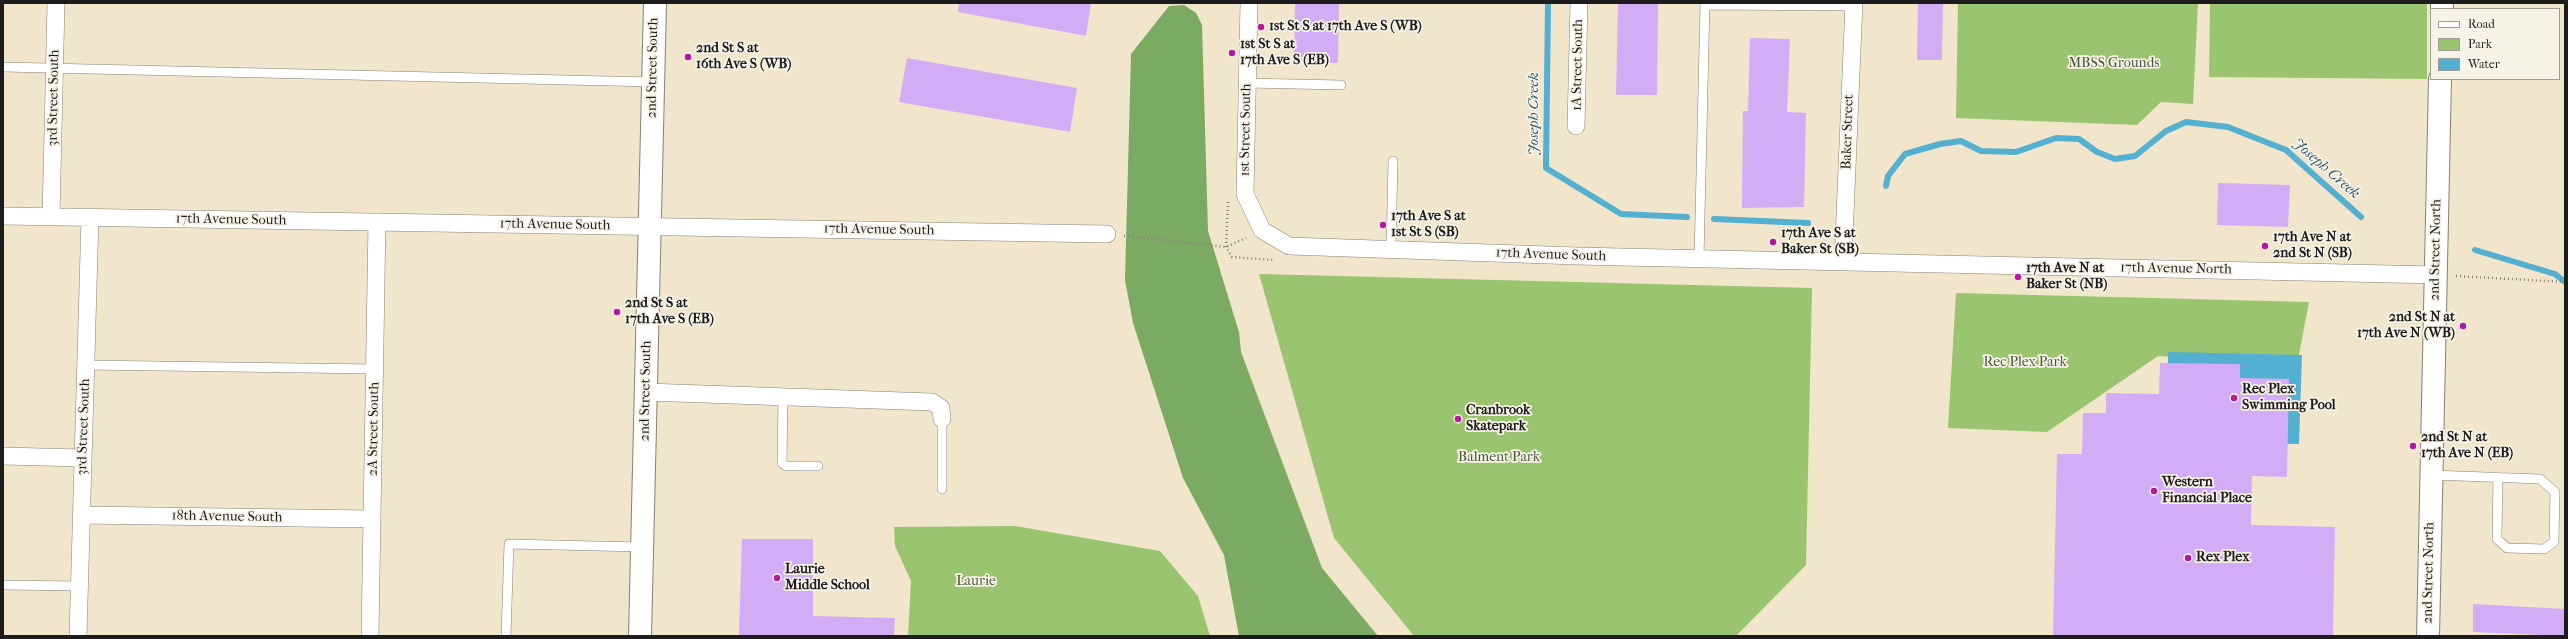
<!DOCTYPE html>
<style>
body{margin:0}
#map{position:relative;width:2568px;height:639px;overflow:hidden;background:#f1e5cc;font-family:"IM FELL French Canon",serif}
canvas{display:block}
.frame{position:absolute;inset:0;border:4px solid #1c1c1c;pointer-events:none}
.legend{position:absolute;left:2430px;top:8px;width:130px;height:72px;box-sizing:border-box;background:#f7f3e8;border:1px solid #9f9d96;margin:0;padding:5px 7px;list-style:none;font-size:12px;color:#1c1c1c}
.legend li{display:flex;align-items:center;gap:8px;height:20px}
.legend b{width:20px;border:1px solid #9f9d96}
</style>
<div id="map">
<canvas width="2568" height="639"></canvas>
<div class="frame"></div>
<ul class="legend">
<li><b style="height:5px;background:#fff"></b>Road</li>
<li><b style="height:11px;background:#9ac470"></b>Park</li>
<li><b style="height:11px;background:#53b0d1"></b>Water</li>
</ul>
</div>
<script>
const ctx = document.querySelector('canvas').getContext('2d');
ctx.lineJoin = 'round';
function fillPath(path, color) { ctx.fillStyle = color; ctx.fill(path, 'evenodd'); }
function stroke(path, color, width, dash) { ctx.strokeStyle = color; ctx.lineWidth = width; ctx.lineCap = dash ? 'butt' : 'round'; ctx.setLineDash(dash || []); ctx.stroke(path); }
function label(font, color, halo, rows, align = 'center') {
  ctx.font = font + ' "IM FELL French Canon",serif'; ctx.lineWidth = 3.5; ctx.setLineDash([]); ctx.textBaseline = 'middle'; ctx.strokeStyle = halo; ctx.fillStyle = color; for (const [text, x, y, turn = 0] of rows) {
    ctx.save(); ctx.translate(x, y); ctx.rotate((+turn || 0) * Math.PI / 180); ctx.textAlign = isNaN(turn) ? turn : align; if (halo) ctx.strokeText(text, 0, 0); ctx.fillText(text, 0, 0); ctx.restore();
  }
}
const green = new Path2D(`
 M 1958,3 L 2198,3 L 2193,104 L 2161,102 L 2137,125 L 1956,118 Z
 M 2210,3 L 2427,3 L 2427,79 L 2209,77 Z
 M 1259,274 L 1812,288 L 1806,565 L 1736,636 L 1414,636 L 1334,538 Z
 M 1956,293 L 2309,302 L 2297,365 L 2158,356 L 2047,432 L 1948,428 Z
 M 1015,526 L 1160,551 L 1198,596 L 1210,636 L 908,636 L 911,581 L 895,546 L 894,527 Z`);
const forest = new Path2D(`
 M 1184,5 L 1196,13 L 1202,25 L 1208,231 L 1239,332 L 1241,352 L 1322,568 L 1378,636 L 1239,636 L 1224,555 L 1183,478 L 1133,323 L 1125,280 L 1131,54 L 1169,6 Z`);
const water = new Path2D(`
 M 2168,352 L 2302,355 L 2299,444 L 2167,442 Z`);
const stream = new Path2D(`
 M 1548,3 L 1546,168 L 1621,214 L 1687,217
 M 1886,186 L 1888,176 L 1905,154 L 1940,144 L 1961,141 L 1981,151 L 2016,152 L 2056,138 L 2079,139 L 2097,152 L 2115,159 L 2135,156 L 2166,131 L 2186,122 L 2228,127 L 2286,150 L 2361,217
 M 1714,219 L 1808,223
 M 2475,250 L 2555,274 L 2565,282`);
const building = new Path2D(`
 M 959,3 L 1091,3 L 1086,36 L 958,12 Z
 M 1295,3 L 1339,3 L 1338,63 L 1294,61 Z
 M 1618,3 L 1658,3 L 1657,95 L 1616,95 Z
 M 1918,3 L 1943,3 L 1942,60 L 1917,60 Z
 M 1750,38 L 1790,39 L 1787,112 L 1806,113 L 1804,207 L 1742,208 L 1743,111 L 1748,111 Z
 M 907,58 L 1077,88 L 1070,132 L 899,102 Z
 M 2218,183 L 2290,185 L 2288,227 L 2217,225 Z
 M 2160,363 L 2240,364 L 2240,378 L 2289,379 L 2287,477 L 2252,476 L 2251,525 L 2335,527 L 2333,636 L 2053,636 L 2057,454 L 2082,454 L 2083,413 L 2106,413 L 2106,393 L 2159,394 Z
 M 742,539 L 813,539 L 813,616 L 895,618 L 894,636 L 739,636 Z
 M 2473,604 L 2565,609 L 2565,636 L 2473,632 Z`);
const path = new Path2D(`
 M 1228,202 L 1226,247 L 1232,257 L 1274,260
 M 1124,236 L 1226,247 L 1246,238
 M 2456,276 L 2565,282`);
const lane = new Path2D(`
 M 1705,5 L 1854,6
 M 3,67 L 653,82
 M 1247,83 L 1341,85
 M 1391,249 L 1393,161
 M 1699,259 L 1705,3
 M 85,365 L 375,369
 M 783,397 L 782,463 L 786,466 L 818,466
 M 2431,475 L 2540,479 L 2555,492 L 2554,542 L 2544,549 L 2507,548 L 2497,539 L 2498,477
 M 942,489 L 942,419
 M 3,585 L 80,586
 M 506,636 L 509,544 L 642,547`);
const street = new Path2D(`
 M 1249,3 L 1245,194 L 1262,230 L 1289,246 L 1577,256 L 2436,275
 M 1576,126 L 1579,3
 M 3,216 L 1107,234
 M 51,217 L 56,3
 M 1843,262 L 1854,3
 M 646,392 L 932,402 L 941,408 L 942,419
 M 3,456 L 83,458
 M 81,515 L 372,519
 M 78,636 L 90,217
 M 370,636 L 377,222`);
const secondary = new Path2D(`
 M 2442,9 L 2442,3
 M 640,636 L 655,3
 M 2428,636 L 2440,79`);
const markers = [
 [1261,27,4,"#b5179e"],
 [1232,53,4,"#b5179e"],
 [688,57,4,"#b5179e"],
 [1383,225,4,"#b5179e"],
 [1773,242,4,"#b5179e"],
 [2265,246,4,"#b5179e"],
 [2018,277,4,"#b5179e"],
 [617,312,4,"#b5179e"],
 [2463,326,4,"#b5179e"],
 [2234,398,4,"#b5179e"],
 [1458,419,4,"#b5179e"],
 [2413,446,4,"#b5179e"],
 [2154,491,4,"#b5179e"],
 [2188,558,4,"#b5179e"],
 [777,578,4,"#b5179e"]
];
const poiNames = [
 ["1st St S at 17th Ave S (WB)",1269,27],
 ["1st St S at",1240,45],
 ["17th Ave S (EB)",1240,61],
 ["2nd St S at",696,49],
 ["16th Ave S (WB)",696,65],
 ["17th Ave S at",1391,217],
 ["1st St S (SB)",1391,233],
 ["17th Ave S at",1781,234],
 ["Baker St (SB)",1781,250],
 ["17th Ave N at",2273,238],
 ["2nd St N (SB)",2273,254],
 ["17th Ave N at",2026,269],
 ["Baker St (NB)",2026,285],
 ["2nd St S at",625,304],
 ["17th Ave S (EB)",625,320],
 ["2nd St N at",2455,318,"right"],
 ["17th Ave N (WB)",2455,334,"right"],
 ["Rec Plex",2242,390],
 ["Swimming Pool",2242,406],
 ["Cranbrook",1466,411],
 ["Skatepark",1466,427],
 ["2nd St N at",2421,438],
 ["17th Ave N (EB)",2421,454],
 ["Western",2162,483],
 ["Financial Place",2162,499],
 ["Rex Plex",2196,558],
 ["Laurie",785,570],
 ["Middle School",785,586]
];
const parkNames = [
 ["MBSS Grounds",2114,64],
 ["Rec Plex Park",2025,363],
 ["Balment Park",1499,458],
 ["Laurie",976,582]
];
const streetNames = [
 ["1A Street South",1578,65,-89],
 ["2nd Street South",653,68,-89],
 ["3rd Street South",54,98,-89],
 ["1st Street South",1246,130,-89],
 ["Baker Street",1848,132,-88],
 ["17th Avenue South",231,220,1],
 ["17th Avenue South",555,225,1],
 ["17th Avenue South",879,230,1],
 ["2nd Street North",2436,250,-89],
 ["17th Avenue South",1551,255,2],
 ["17th Avenue North",2176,269,1],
 ["2nd Street South",646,391,-89],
 ["3rd Street South",84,427,-88],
 ["2A Street South",374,429,-89],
 ["18th Avenue South",227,517,1],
 ["2nd Street North",2429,573,-89]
];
const waterNames = [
 ["Joseph Creek",1534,114,-90],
 ["Joseph Creek",2326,169,41]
];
fillPath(green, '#9ac470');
fillPath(forest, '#7baa62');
fillPath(water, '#53b0d1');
stroke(stream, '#53b0d1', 6);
fillPath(building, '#d2adf5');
stroke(lane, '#868074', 10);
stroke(street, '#868074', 18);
stroke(secondary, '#868074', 24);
stroke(path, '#868074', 2.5, [1, 3]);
stroke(lane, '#fff', 9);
stroke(street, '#fff', 17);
stroke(secondary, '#fff', 22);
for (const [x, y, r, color] of markers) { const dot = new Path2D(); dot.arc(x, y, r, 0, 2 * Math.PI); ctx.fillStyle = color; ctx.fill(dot); stroke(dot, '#f7f3e8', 1.5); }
label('bold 14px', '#1c1c1c', '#f7f3e8', poiNames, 'left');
label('14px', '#485739', '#f7f3e8', parkNames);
label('14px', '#1c1c1c', '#f7f3e8', streetNames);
label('italic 15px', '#325764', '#f7f3e8', waterNames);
</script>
